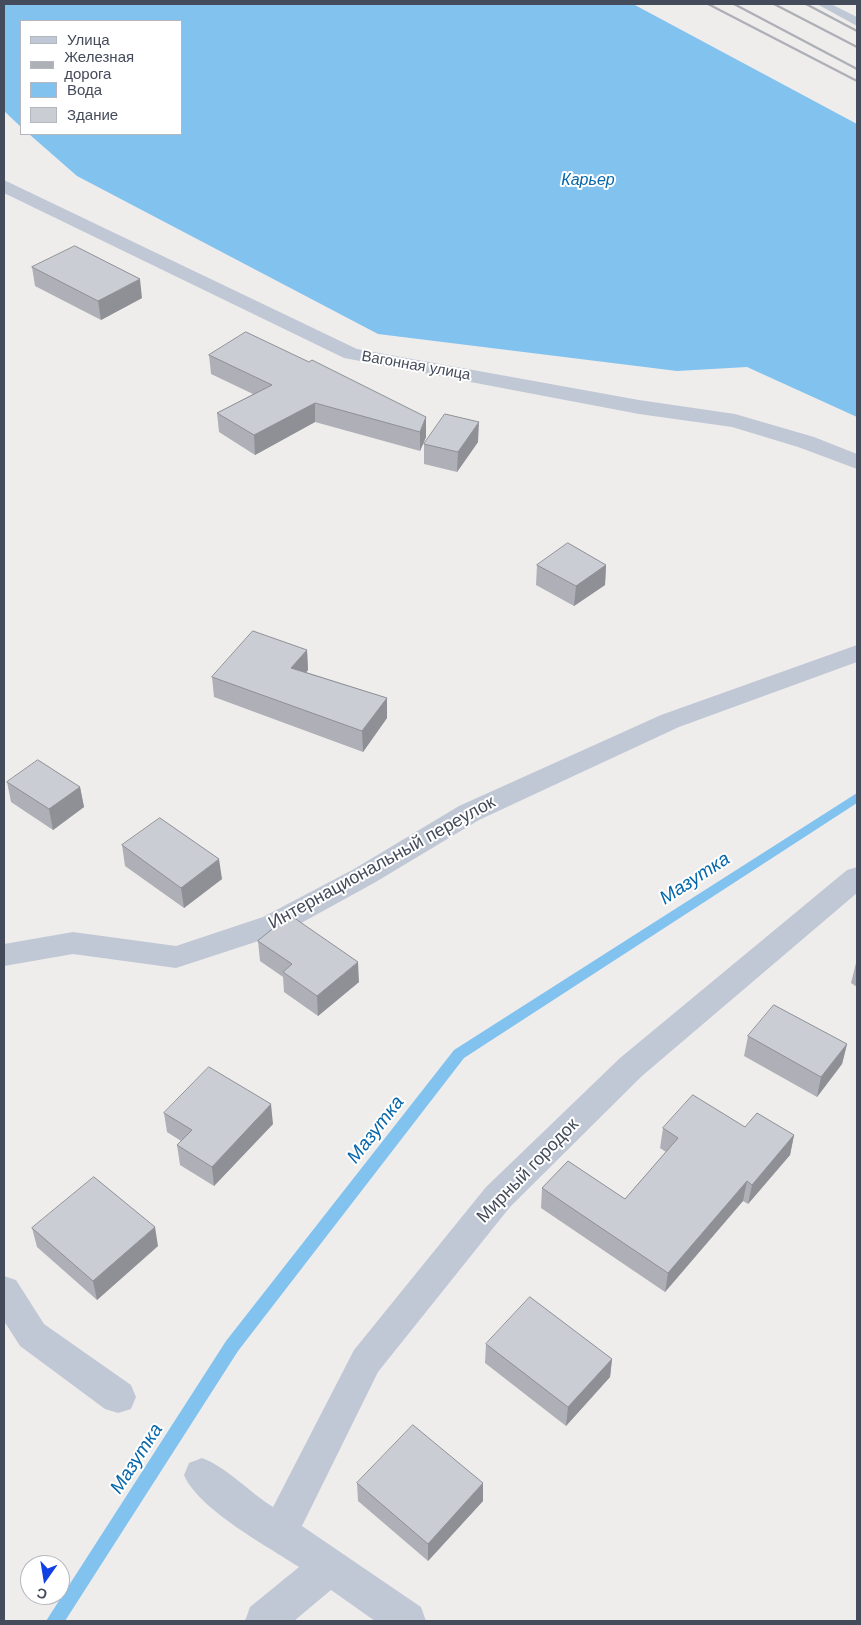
<!DOCTYPE html>
<meta charset="utf-8">
<style>
body{margin:0}
#map{position:relative;width:861px;height:1625px;overflow:hidden;background:#efedec;font-family:Arial,sans-serif}
canvas{display:block}
.frame{position:absolute;inset:0;border:5px solid #444b5a;pointer-events:none}
.legend{position:absolute;left:20px;top:20px;width:162px;height:115px;box-sizing:border-box;background:#fff;border:1px solid #b4b7bd;margin:0;padding:6px 9px;list-style:none;font-size:15px;color:#444b5a}
.legend li{display:flex;align-items:center;gap:10px;height:25px}
.legend b{width:25px;border:1px solid #b4b7bd}
.north{position:absolute;left:20px;top:1555px;width:50px;height:50px;box-sizing:border-box;background:#fff;border:1px solid #b4b7bd;border-radius:50%;rotate:193deg;font-size:14px;font-weight:700;line-height:20px;text-align:center;color:#444b5a}
.north::after{content:'';display:block;margin:auto;width:18px;height:22px;background:#1141e5;clip-path:polygon(50% 0,100% 100%,50% 72%,0 100%)}
</style>
<div id="map">
<canvas width="861" height="1625"></canvas>
<div class="frame"></div>
<ul class="legend">
<li><b style="height:6px;background:#c1c8d5"></b>Улица</li>
<li><b style="height:6px;background:#aeb0b7"></b>Железная дорога</li>
<li><b style="height:14px;background:#82c2ef"></b>Вода</li>
<li><b style="height:14px;background:#cbcdd5"></b>Здание</li>
</ul>
<div class="north">С</div>
</div>
<script>
const ctx = document.querySelector('canvas').getContext('2d');
ctx.lineJoin = 'round';
function fillPath(path, color) { ctx.fillStyle = color; ctx.fill(path, 'evenodd'); }
function stroke(path, color, width, dash) { ctx.strokeStyle = color; ctx.lineWidth = width; ctx.lineCap = dash ? 'butt' : 'round'; ctx.setLineDash(dash || []); ctx.stroke(path); }
function label(font, color, halo, rows, align = 'center') {
  ctx.font = font + ' Arial,sans-serif'; ctx.lineWidth = 4; ctx.setLineDash([]); ctx.textBaseline = 'middle'; ctx.strokeStyle = halo; ctx.fillStyle = color; for (const [text, x, y, turn = 0] of rows) {
    ctx.save(); ctx.translate(x, y); ctx.rotate((+turn || 0) * Math.PI / 180); ctx.textAlign = isNaN(turn) ? turn : align; if (halo) ctx.strokeText(text, 0, 0); ctx.fillText(text, 0, 0); ctx.restore();
  }
}
const water = new Path2D(`
 M 4,4 L 633,4 L 857,124 L 857,417 L 747,367 L 677,371 L 378,334 L 77,176 L 29,134 L 181,134 L 181,21 L 21,21 L 21,127 L 4,111 Z`);
const stream = new Path2D(`
 M 857,793 L 857,803 L 464,1058 L 238,1351 L 65,1621 L 46,1621 L 226,1341 L 454,1050 Z`);
const lane = new Path2D(`
 M 817,4 L 831,4 L 857,17 L 857,26 Z`);
const street = new Path2D(`
 M 4,180 L 357,349 L 639,400 L 735,414 L 814,437 L 857,454 L 857,469 L 798,447 L 732,427 L 639,414 L 344,358 L 4,193 Z
 M 857,645 L 857,662 L 679,727 L 479,820 L 374,883 L 283,933 L 176,968 L 73,954 L 4,966 L 4,944 L 73,932 L 176,946 L 263,917 L 354,869 L 459,806 L 661,715 Z
 M 857,867 L 857,893 L 642,1076 L 510,1207 L 378,1372 L 302,1526 L 421,1607 L 426,1621 L 375,1621 L 331,1590 L 294,1621 L 245,1621 L 250,1607 L 299,1567 C 267,1546 198,1509 184,1475 L 189,1463 L 202,1458 C 228,1468 249,1492 273,1507 L 354,1350 L 486,1187 L 620,1058 L 847,870 Z
 M 4,1276 L 16,1280 L 44,1324 L 131,1385 L 136,1397 L 131,1409 L 118,1413 L 105,1409 L 20,1346 L 4,1321 Z`);
const rail = new Path2D(`
 M 708,4 L 857,81
 M 734,4 L 857,69
 M 774,4 L 857,47
 M 806,4 L 857,31`);
const wall = new Path2D(`
 M 32,267 L 142,298 L 101,320 L 35,286 Z
 M 209,355 L 426,417 L 426,437 L 420,451 L 315,422 L 255,455 L 219,432 L 217,413 L 253,394 L 211,374 Z
 M 478,442 L 457,472 L 424,464 L 424,444 Z
 M 537,565 L 606,565 L 605,585 L 574,606 L 536,585 Z
 M 307,650 L 308,670 L 306,672 L 387,698 L 387,718 L 363,752 L 214,697 L 212,677 Z
 M 7,782 L 80,787 L 84,807 L 53,830 L 11,802 Z
 M 122,845 L 222,879 L 184,908 L 125,866 Z
 M 258,941 L 359,982 L 318,1016 L 284,992 L 283,977 L 260,961 Z
 M 857,961 L 857,987 L 851,983 L 856,963 Z
 M 748,1036 L 847,1044 L 842,1064 L 817,1097 L 744,1056 Z
 M 164,1113 L 273,1124 L 214,1186 L 180,1165 L 177,1145 L 181,1141 L 167,1132 Z
 M 745,1127 L 794,1135 L 790,1155 L 748,1204 L 743,1201 L 665,1292 L 541,1208 L 542,1188 L 625,1199 L 666,1152 L 660,1148 L 663,1128 Z
 M 32,1228 L 158,1246 L 97,1300 L 37,1247 Z
 M 486,1344 L 612,1359 L 610,1377 L 566,1426 L 485,1363 Z
 M 357,1483 L 483,1501 L 428,1561 L 358,1501 Z`);
const shadedWall = new Path2D(`
 M 140,279 L 142,298 L 101,320 L 98,301 Z
 M 315,403 L 315,422 L 255,455 L 254,435 Z
 M 426,417 L 426,437 L 420,451 L 420,432 Z
 M 479,422 L 478,442 L 457,472 L 458,452 Z
 M 606,565 L 605,585 L 574,606 L 576,586 Z
 M 307,650 L 308,670 L 293,688 L 291,668 Z
 M 387,698 L 387,718 L 363,752 L 362,731 Z
 M 80,787 L 84,807 L 53,830 L 49,809 Z
 M 219,859 L 222,879 L 184,908 L 181,888 Z
 M 358,962 L 359,982 L 318,1016 L 317,996 Z
 M 847,1044 L 842,1064 L 817,1097 L 821,1077 Z
 M 271,1104 L 273,1124 L 214,1186 L 212,1167 Z
 M 794,1135 L 790,1155 L 748,1204 L 752,1185 Z
 M 747,1181 L 743,1201 L 665,1292 L 668,1273 Z
 M 155,1227 L 158,1246 L 97,1300 L 93,1281 Z
 M 612,1359 L 610,1377 L 566,1426 L 568,1407 Z
 M 483,1483 L 483,1501 L 428,1561 L 428,1544 Z`);
const building = new Path2D(`
 M 75,246 L 140,279 L 98,301 L 32,267 Z
 M 246,332 L 309,362 L 312,360 L 426,417 L 420,432 L 315,403 L 254,435 L 217,413 L 272,385 L 209,355 Z
 M 445,414 L 479,422 L 458,452 L 424,444 Z
 M 568,543 L 606,565 L 576,586 L 537,565 Z
 M 253,631 L 307,650 L 291,668 L 387,698 L 362,731 L 212,677 Z
 M 38,760 L 80,787 L 49,809 L 7,782 Z
 M 160,818 L 219,859 L 181,888 L 122,845 Z
 M 290,915 L 358,962 L 317,996 L 283,972 L 292,964 L 258,941 Z
 M 774,1005 L 847,1044 L 821,1077 L 748,1036 Z
 M 209,1067 L 271,1104 L 212,1167 L 177,1145 L 192,1130 L 164,1113 Z
 M 693,1095 L 745,1127 L 757,1113 L 794,1135 L 752,1185 L 747,1181 L 668,1273 L 542,1188 L 568,1161 L 625,1199 L 678,1138 L 663,1128 Z
 M 94,1177 L 155,1227 L 93,1281 L 32,1228 Z
 M 530,1297 L 612,1359 L 568,1407 L 486,1344 Z
 M 413,1425 L 483,1483 L 428,1544 L 357,1483 Z`);
const farStreetnames = [
 ["Вагонная улица",416,366,10]
];
const farWaternames = [
 ["Карьер",588,181]
];
const streetNames = [
 ["Интернациональный переулок",382,863,-29],
 ["Мирный городок",528,1171,-46]
];
const waterNames = [
 ["Мазутка",695,879,-33],
 ["Мазутка",376,1130,-52],
 ["Мазутка",137,1459,-57]
];
fillPath(water, '#82c2ef');
fillPath(stream, '#82c2ef');
fillPath(lane, '#c1c8d5');
fillPath(street, '#c1c8d5');
stroke(rail, '#aeb0b7', 2.5);
fillPath(wall, '#afb0b7');
fillPath(shadedWall, '#8e9095');
fillPath(building, '#cbcdd5');
stroke(building, '#8e9095', 1);
label('15px', '#444b5a', '#fff', farStreetnames);
label('italic 16px', '#0667ab', '#fff', farWaternames);
label('18px', '#444b5a', '#fff', streetNames);
label('italic 19px', '#0667ab', '#fff', waterNames);
</script>
